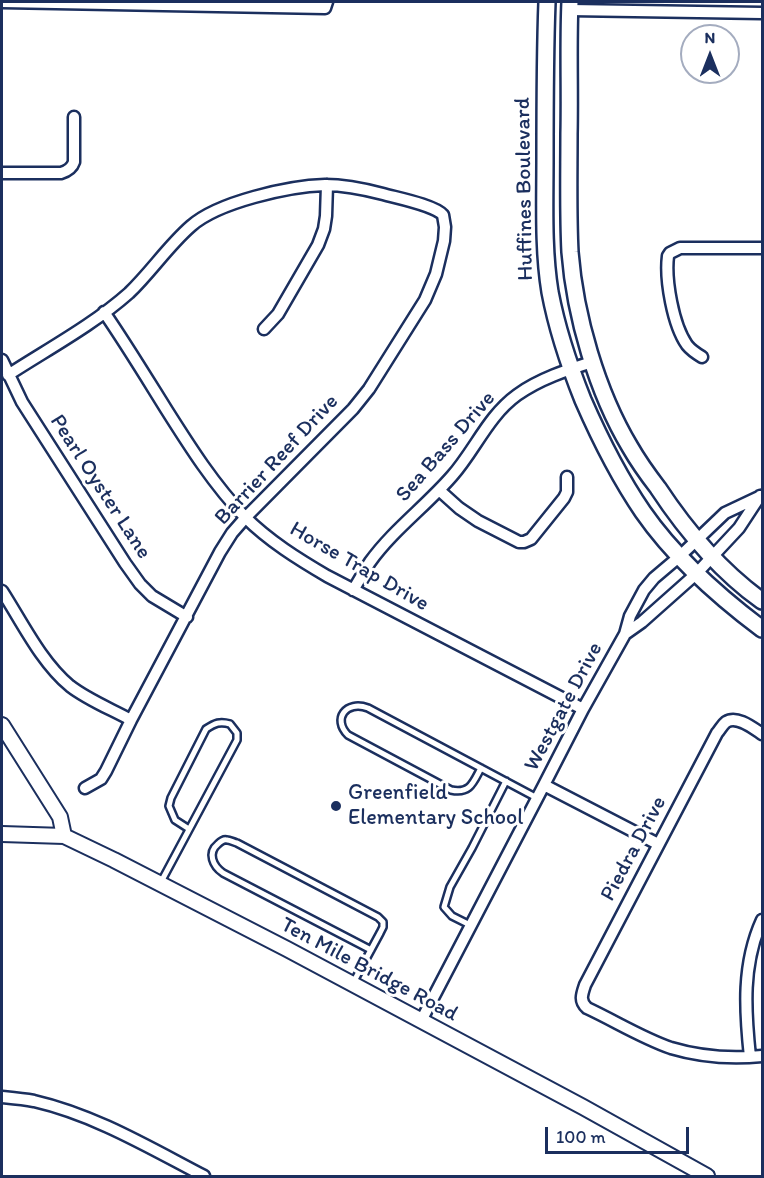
<!DOCTYPE html>
<style>
body{margin:0}
#map{position:relative;width:764px;height:1178px;overflow:hidden;background:#fff;font-family:Itim,sans-serif}
canvas{display:block}
.frame{position:absolute;inset:0;border:3px solid #1b2f5e;pointer-events:none}
.north{position:absolute;left:680px;top:24px;width:60px;height:60px;box-sizing:border-box;background:#fff;border:2px solid #a4acbf;border-radius:50%;rotate:0deg;font-size:16px;font-weight:700;line-height:24px;text-align:center;color:#1b2f5e}
.north::after{content:'';display:block;margin:auto;width:21px;height:27px;background:#1b2f5e;clip-path:polygon(50% 0,100% 100%,50% 72%,0 100%)}
.scale{position:absolute;left:545px;top:1127px;width:144px;height:27px;box-sizing:border-box;border:3px solid #1b2f5e;border-top:0;padding-left:8px;font-size:18px;line-height:21px;white-space:nowrap;color:#1b2f5e;-webkit-text-stroke:4px #fff;paint-order:stroke}
</style>
<div id="map">
<canvas width="764" height="1178"></canvas>
<div class="frame"></div>
<div class="north">N</div>
<div class="scale">100 m</div>
</div>
<script>
const ctx = document.querySelector('canvas').getContext('2d');
ctx.lineJoin = 'round';
function stroke(path, color, width, dash) { ctx.strokeStyle = color; ctx.lineWidth = width; ctx.lineCap = dash ? 'butt' : 'round'; ctx.setLineDash(dash || []); ctx.stroke(path); }
function label(font, color, halo, rows, align = 'center') {
  ctx.font = font + ' Itim,sans-serif'; ctx.lineWidth = 6; ctx.setLineDash([]); ctx.textBaseline = 'middle'; ctx.strokeStyle = halo; ctx.fillStyle = color; for (const [text, x, y, turn = 0] of rows) {
    ctx.save(); ctx.translate(x, y); ctx.rotate((+turn || 0) * Math.PI / 180); ctx.textAlign = isNaN(turn) ? turn : align; if (halo) ctx.strokeText(text, 0, 0); ctx.fillText(text, 0, 0); ctx.restore();
  }
}
const service = new Path2D(`
 M 481,768 C 473,783 470,794 451,790 L 348,735 C 332,719 346,700 368,708 L 537,798
 M 161,882 L 237,740 L 237,733 L 230,724 C 220,721 215,723 206,729 L 171,798 L 169,806 L 175,820 L 189,829
 M 470,925 L 452,916 L 444,907 L 450,887 L 472,848 L 506,781
 M 353,983 L 380,933 L 383,927 L 383,922 L 378,917 L 237,843 C 233,842 230,840 227,840 C 224,839 220,842 218,844 C 207,853 213,866 223,873 L 371,950`);
const minor = new Path2D(`
 M 2,2 L 325,8 L 327,2
 M 570,10 L 762,13
 M 2,173 L 61,173 C 68,171 72,168 74,162 L 74,117
 M 104,312 C 126,344 146,377 166,409 C 190,447 214,485 245,517 C 269,541 298,559 327,576 L 583,709
 M 264,329 L 278,314 L 318,245 L 324,229 L 326,216 L 327,185
 M 702,357 C 697,354 691,350 687,345 C 673,325 665,280 668,256 L 670,253 L 680,248 L 762,248
 M 2,360 L 22,402 L 125,563 L 140,584 L 152,596 L 187,617
 M 8,375 C 48,349 93,325 129,293 C 151,272 168,246 191,226 C 218,202 289,186 325,185 C 344,185 364,189 383,194 C 397,198 434,205 443,215 L 445,227 L 444,241 L 436,274 L 425,300 L 369,389 L 353,409 L 246,517 L 232,533 L 220,552 L 131,720 L 106,771 L 101,779 L 85,788
 M 439,490 L 459,508 L 478,521 L 519,542 L 524,542 L 531,539 L 564,498 L 567,492 L 567,477
 M 353,590 C 359,581 364,571 370,562 C 393,530 426,506 452,476 C 475,450 488,416 517,395 C 539,379 567,370 592,362
 M 2,591 C 22,622 41,662 70,686 C 88,700 111,709 131,720
 M 625,634 L 642,622 L 696,574 L 739,528 L 760,496
 M 762,734 C 753,728 737,715 726,722 C 722,725 720,730 717,733 L 585,985 C 582,994 579,1001 587,1008 C 615,1021 642,1038 671,1048 C 701,1057 731,1059 762,1056
 M 544,785 L 658,844
 M 421,1021 L 544,785 L 583,709 L 625,634 L 630,616 L 644,590 L 654,578 L 680,556 L 725,513 L 761,496
 M 750,1057 C 745,1010 742,964 762,920
 M 2,1097 C 12,1098 23,1099 34,1101 C 95,1115 150,1148 204,1176`);
const tertiary = new Path2D(`
 M 2,725 L 60,817 L 64,836
 M 2,834 L 64,836 L 114,860 L 287,949 L 583,1107 L 707,1176`);
const secondary = new Path2D(`
 M 547,2 C 545,54 545,107 545,160 C 545,204 543,249 550,292 C 557,329 569,365 583,400 C 600,439 619,477 643,512 C 675,558 718,596 762,629
 M 570,2 C 568,45 570,90 569,134 C 569,173 568,213 570,252 C 575,316 597,392 630,447 C 638,461 648,475 658,488 C 687,532 719,570 762,601`);
const markers = [
 [336,806,6,"#1b2f5e"]
];
const streetNames = [
 ["Huffines Boulevard",525,189,-91],
 ["Sea Bass Drive",446,447,-49],
 ["Barrier Reef Drive",277,460,-47],
 ["Pearl Oyster Lane",100,487,57],
 ["Horse Trap Drive",359,567,30],
 ["Westgate Drive",564,707,-62],
 ["Piedra Drive",634,849,-62],
 ["Ten Mile Bridge Road",369,970,28]
];
const poiNames = [
 ["Greenfield",348,793],
 ["Elementary School",348,818]
];
stroke(service, '#1b2f5e', 10);
stroke(minor, '#1b2f5e', 15);
stroke(tertiary, '#1b2f5e', 18);
stroke(secondary, '#1b2f5e', 20);
stroke(service, '#fff', 5);
stroke(minor, '#fff', 10);
stroke(tertiary, '#fff', 14);
stroke(secondary, '#fff', 15);
for (const [x, y, r, color] of markers) { const dot = new Path2D(); dot.arc(x, y, r, 0, 2 * Math.PI); ctx.fillStyle = color; ctx.fill(dot); stroke(dot, '#fff', 2); }
label('22px', '#1b2f5e', '#fff', streetNames);
label('22px', '#1b2f5e', '#fff', poiNames, 'left');
</script>
